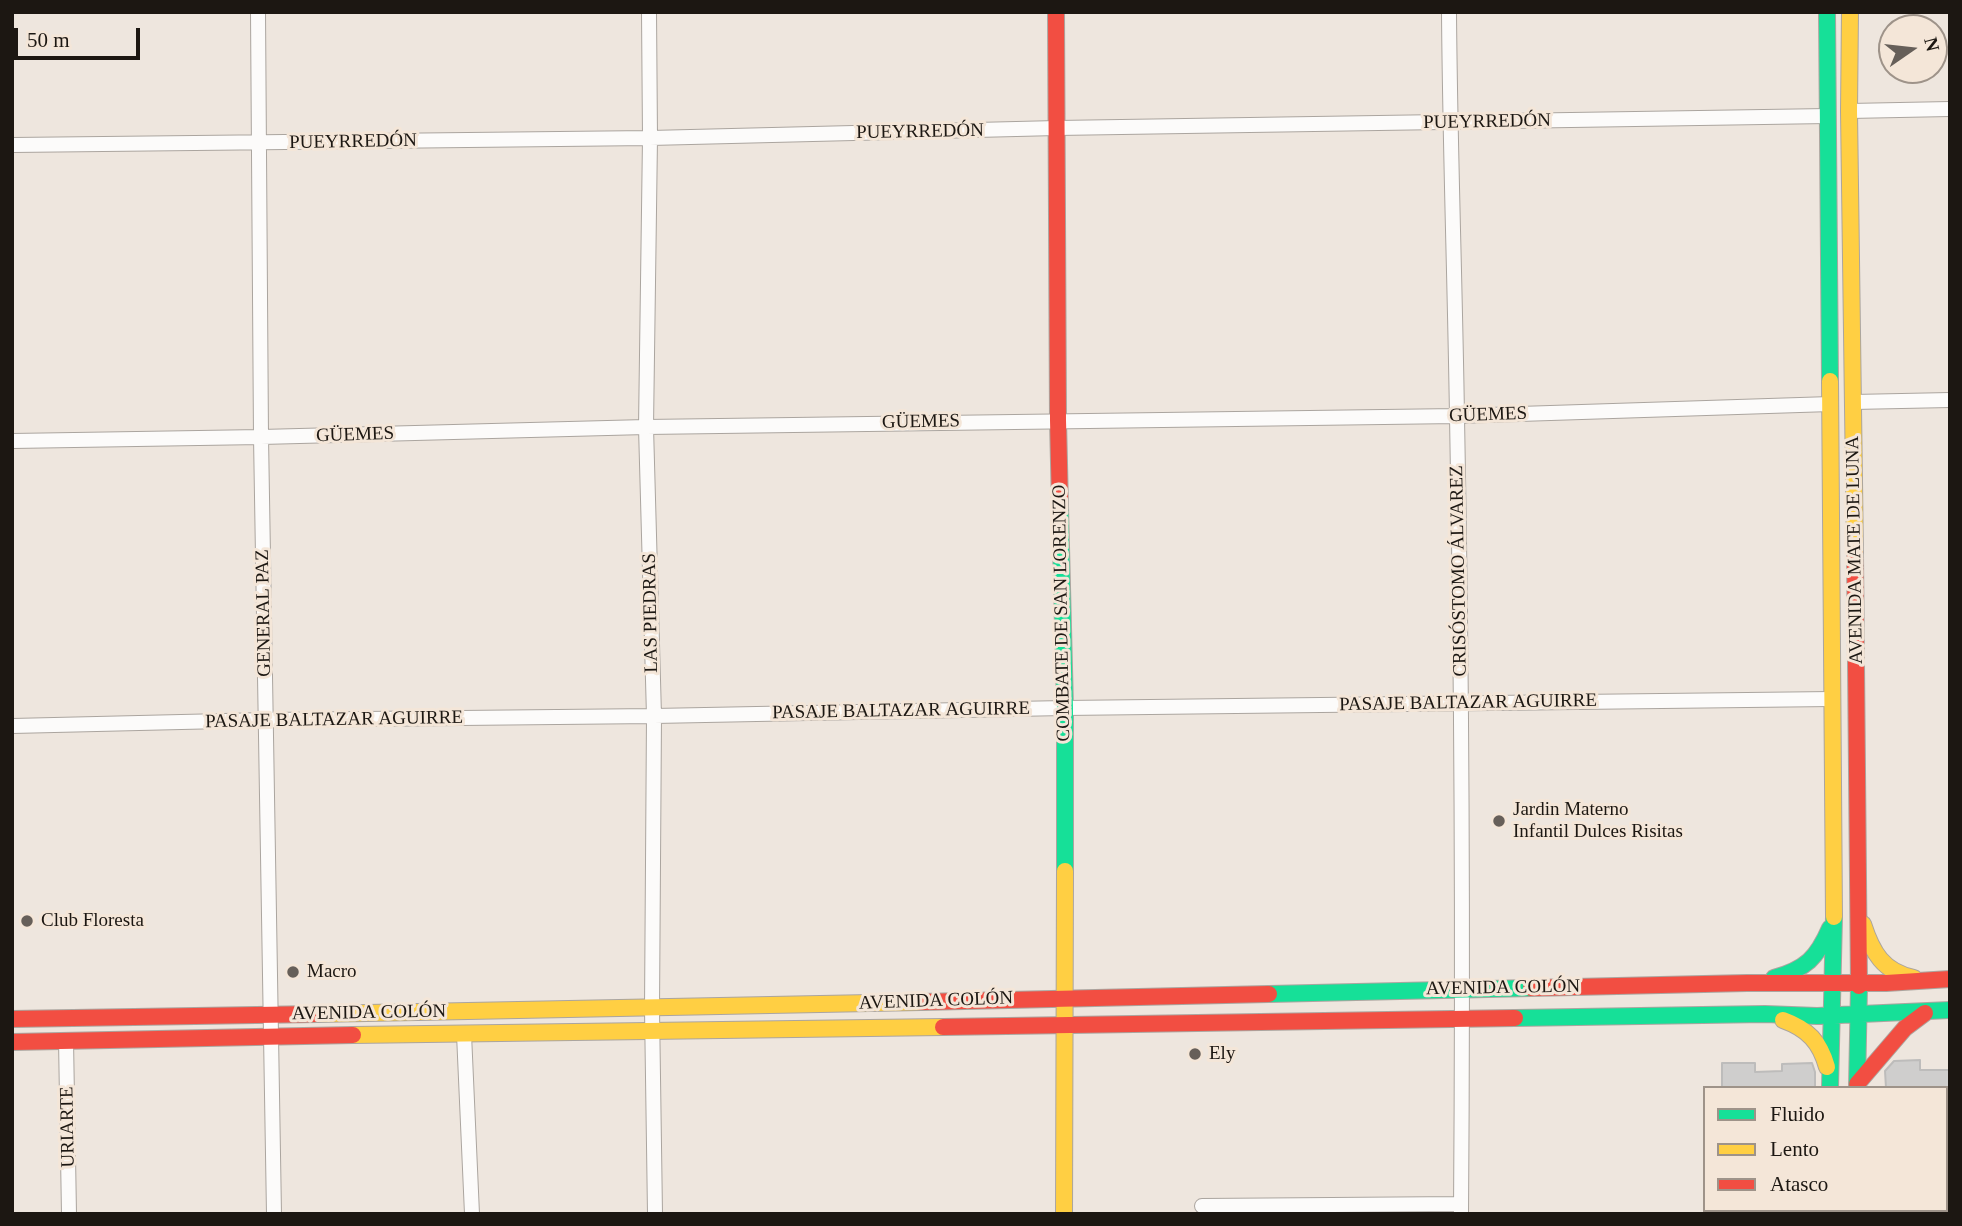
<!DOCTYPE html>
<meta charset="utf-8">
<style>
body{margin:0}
#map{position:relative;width:1962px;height:1226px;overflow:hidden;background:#eee6de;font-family:"Times New Roman",serif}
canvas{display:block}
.frame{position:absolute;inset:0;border:14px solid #1c1712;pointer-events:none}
.legend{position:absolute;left:1703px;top:1086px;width:245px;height:126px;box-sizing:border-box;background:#f4e6d8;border:2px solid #9e9389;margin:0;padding:9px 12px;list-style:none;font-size:21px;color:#1c1712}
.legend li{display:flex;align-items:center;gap:14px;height:35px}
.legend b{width:35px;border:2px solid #9e9389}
.north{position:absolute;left:1878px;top:14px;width:70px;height:70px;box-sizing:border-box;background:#f4e6d8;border:2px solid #9e9389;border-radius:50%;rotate:76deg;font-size:19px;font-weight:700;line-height:28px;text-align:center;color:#1c1712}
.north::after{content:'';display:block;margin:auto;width:24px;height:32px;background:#665f59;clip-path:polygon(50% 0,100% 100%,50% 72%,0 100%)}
.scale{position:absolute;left:14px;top:28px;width:126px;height:32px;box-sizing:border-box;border:4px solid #1c1712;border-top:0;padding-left:9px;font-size:21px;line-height:24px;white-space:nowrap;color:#1c1712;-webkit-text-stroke:5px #f4e6d8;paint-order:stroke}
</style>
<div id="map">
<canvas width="1962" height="1226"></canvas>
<div class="frame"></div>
<ul class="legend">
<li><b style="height:9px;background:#16e098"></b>Fluido</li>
<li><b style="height:9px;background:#ffcf43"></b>Lento</li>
<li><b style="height:9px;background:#f24e42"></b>Atasco</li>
</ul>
<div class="north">N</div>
<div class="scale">50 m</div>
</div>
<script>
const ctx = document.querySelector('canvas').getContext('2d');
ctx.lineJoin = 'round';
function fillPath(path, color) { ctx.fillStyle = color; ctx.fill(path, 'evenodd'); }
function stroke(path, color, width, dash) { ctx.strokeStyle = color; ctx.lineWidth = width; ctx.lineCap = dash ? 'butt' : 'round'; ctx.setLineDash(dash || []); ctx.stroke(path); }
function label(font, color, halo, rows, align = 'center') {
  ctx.font = font + ' "Times New Roman",serif'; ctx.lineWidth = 6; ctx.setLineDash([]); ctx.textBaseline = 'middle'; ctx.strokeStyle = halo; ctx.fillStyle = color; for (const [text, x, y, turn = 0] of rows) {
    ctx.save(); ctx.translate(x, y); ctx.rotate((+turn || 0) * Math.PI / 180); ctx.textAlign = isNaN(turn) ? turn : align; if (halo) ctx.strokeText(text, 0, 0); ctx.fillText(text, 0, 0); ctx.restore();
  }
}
const building = new Path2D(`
 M 1920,1060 L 1920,1070 L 1950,1070 L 1950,1088 L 1886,1088 L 1885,1071 L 1894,1061 Z
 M 1722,1063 L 1755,1063 L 1755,1072 L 1782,1071 L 1782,1064 L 1812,1063 L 1815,1072 L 1815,1088 L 1722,1088 Z`);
const street = new Path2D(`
 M 258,12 L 261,437 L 274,1214
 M 649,12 L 650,138 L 646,427 L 654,716 L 652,1009 L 655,1214
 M 1449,12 C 1450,147 1455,282 1457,417 C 1462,682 1463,948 1461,1214
 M 1849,111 L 1950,109
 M 12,145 L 650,138 L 1057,128 L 1828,116
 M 1853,402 L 1950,400
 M 12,441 L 261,437 L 646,427 L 1457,416 L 1831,404
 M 12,726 L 266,720 L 654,716 L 1065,708 L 1832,699
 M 464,1034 L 472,1214
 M 66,1040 L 69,1214
 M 1202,1206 L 1461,1204`);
const fast = new Path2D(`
 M 1827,12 L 1830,381
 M 1060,506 L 1065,708 L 1065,871
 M 1774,978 C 1806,969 1817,958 1830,928
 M 1269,994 L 1531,988
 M 1515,1018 L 1765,1014 L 1817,1016 L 1950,1010
 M 1830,1088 L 1834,917
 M 1857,1088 L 1859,986
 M 1832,1210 L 1832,1214`);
const slow = new Path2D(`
 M 1850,12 L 1849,111 L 1855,555
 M 1830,381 L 1834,917
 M 1863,924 C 1872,952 1883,972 1914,978
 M 317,1014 L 921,1002
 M 1783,1020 C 1808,1029 1820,1042 1827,1067
 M 353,1035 L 943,1027
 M 1859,1210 L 1859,1214
 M 1064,1214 L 1065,871`);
const jam = new Path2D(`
 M 1056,12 L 1058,420 L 1060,506
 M 1855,555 L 1859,986
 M 1531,988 L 1747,983 L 1886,983 L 1950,979
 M 921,1002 L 1269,994
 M 12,1019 L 317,1014
 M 943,1027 L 1515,1018
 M 12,1042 L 353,1035
 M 1857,1084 L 1905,1028 L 1925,1013`);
const markers = [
 [1499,821,7,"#665f59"],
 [27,921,7,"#665f59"],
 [293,972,7,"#665f59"],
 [1195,1054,7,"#665f59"]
];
const streetNames = [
 ["PUEYRREDÓN",1487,122,-1],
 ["PUEYRREDÓN",920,132,-1],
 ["PUEYRREDÓN",353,142,-1],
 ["GÜEMES",1488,415,-2],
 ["GÜEMES",921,422,-1],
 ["GÜEMES",355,435,-2],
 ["AVENIDA MATE DE LUNA",1855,550,-91],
 ["CRISÓSTOMO ÁLVAREZ",1459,571,-91],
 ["GENERAL PAZ",264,613,-91],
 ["LAS PIEDRAS",651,613,-91],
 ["COMBATE DE SAN LORENZO",1062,613,-91],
 ["PASAJE BALTAZAR AGUIRRE",1468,703,-1],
 ["PASAJE BALTAZAR AGUIRRE",901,711,-1],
 ["PASAJE BALTAZAR AGUIRRE",334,720,-1],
 ["AVENIDA COLÓN",1503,988,-1],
 ["AVENIDA COLÓN",936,1001,-2],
 ["AVENIDA COLÓN",369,1013,-1],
 ["URIARTE",68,1127,-91]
];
const poiNames = [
 ["Jardin Materno",1513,810],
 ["Infantil Dulces Risitas",1513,832],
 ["Club Floresta",41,921],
 ["Macro",307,972],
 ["Ely",1209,1054]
];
fillPath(building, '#cfcecd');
stroke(building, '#bdbcbb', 2);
stroke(street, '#aba59f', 16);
stroke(fast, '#aba59f', 18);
stroke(slow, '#aba59f', 18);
stroke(jam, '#aba59f', 18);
stroke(street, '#fcfbfa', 14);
stroke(fast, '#16e098', 16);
stroke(slow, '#ffcf43', 16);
stroke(jam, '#f24e42', 16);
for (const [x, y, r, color] of markers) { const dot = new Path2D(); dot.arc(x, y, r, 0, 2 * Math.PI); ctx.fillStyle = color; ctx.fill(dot); stroke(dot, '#f4e6d8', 2.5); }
label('19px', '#1c1712', '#f4e6d8', streetNames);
label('19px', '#1c1712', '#f4e6d8', poiNames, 'left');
</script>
